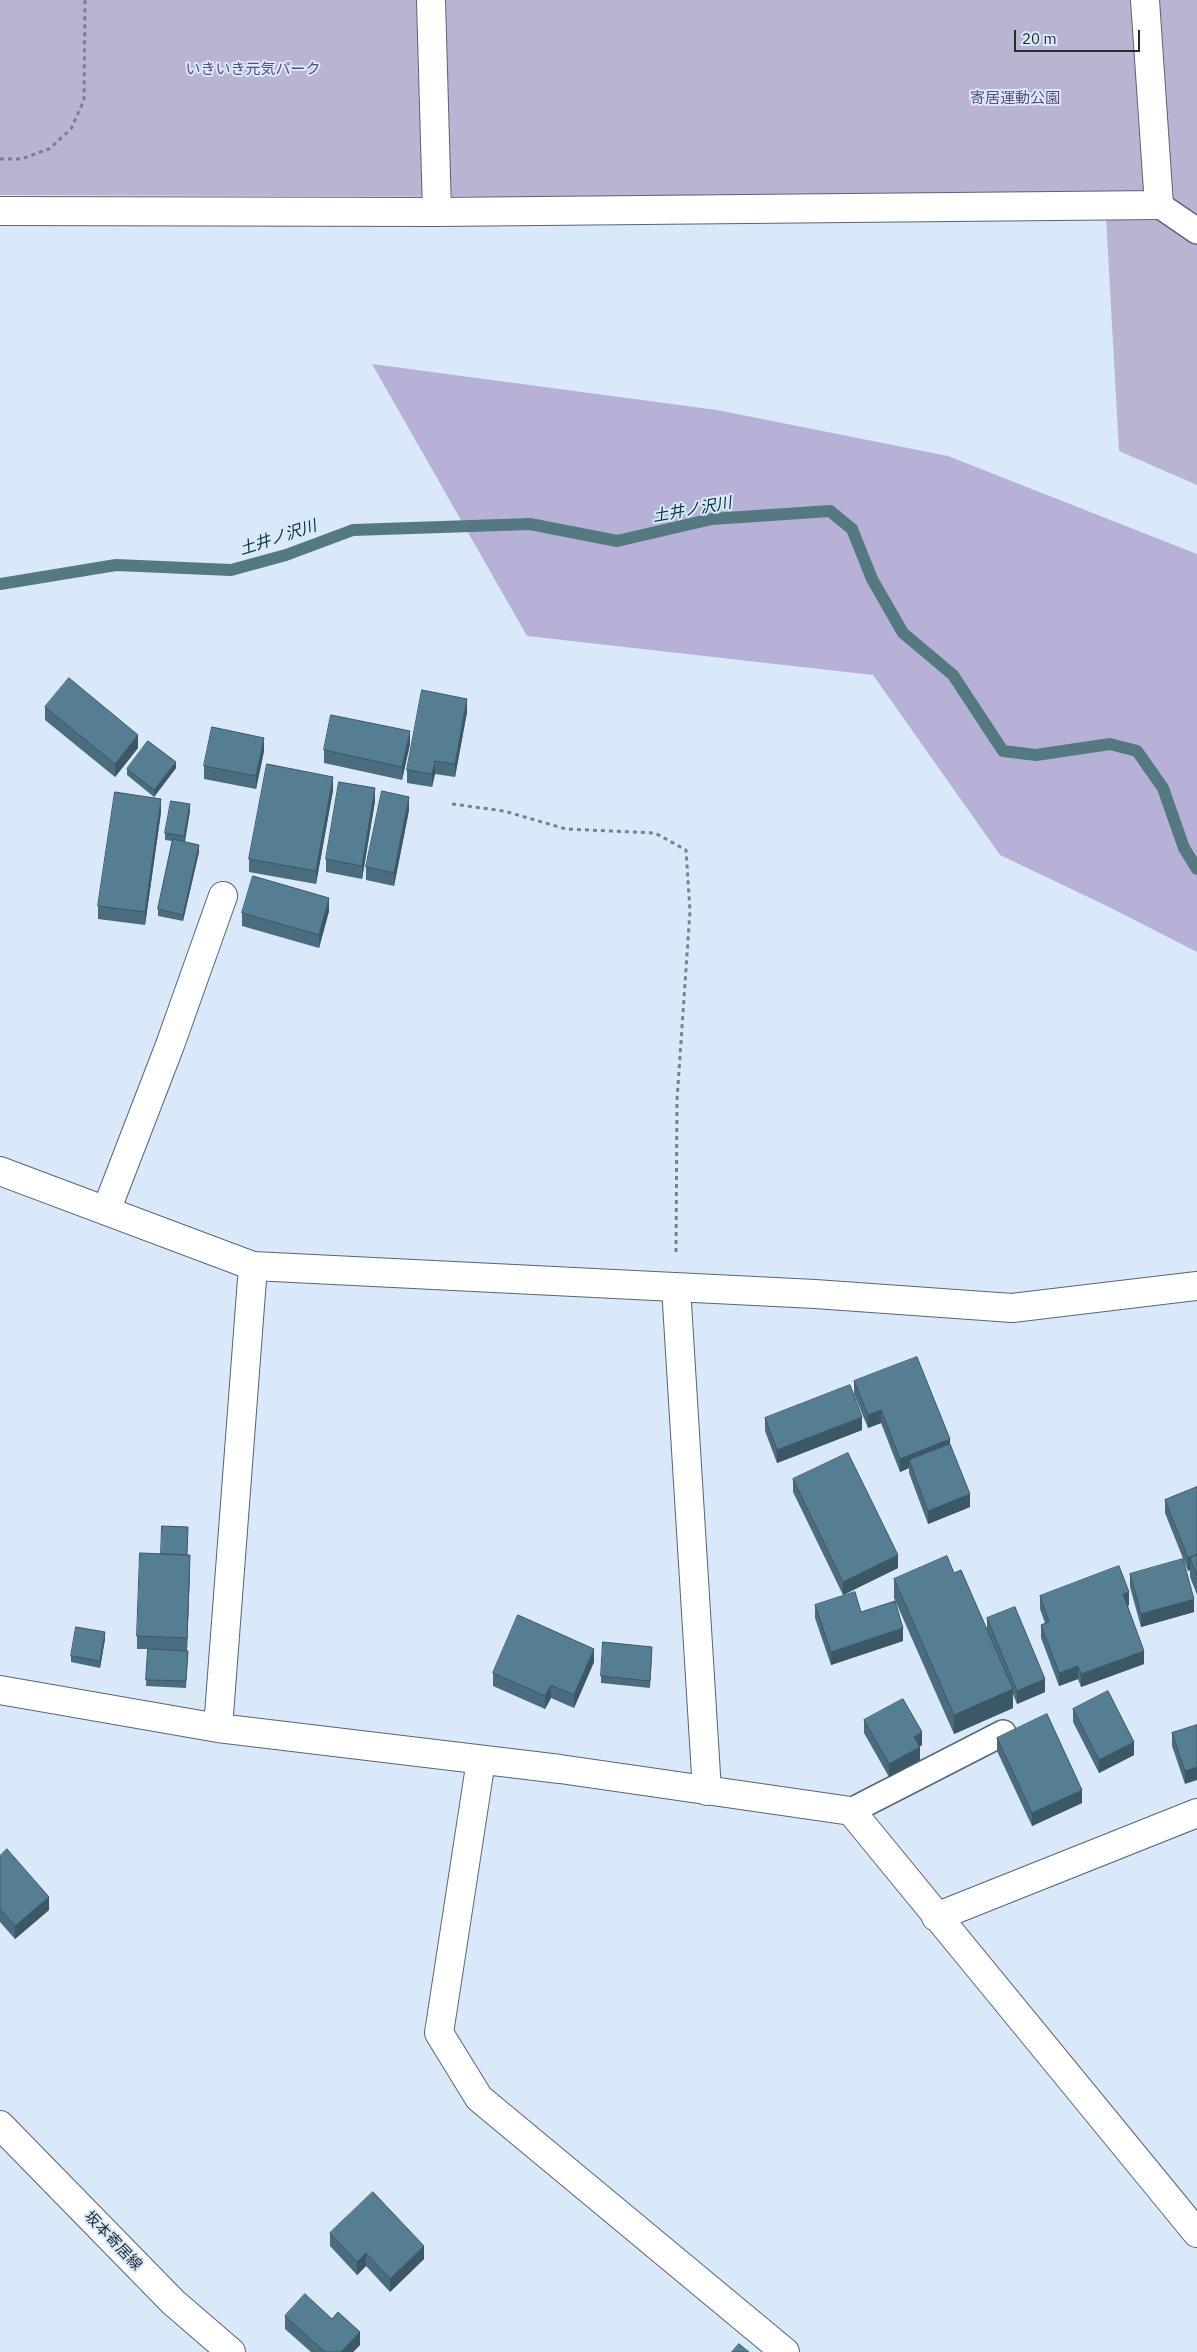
<!DOCTYPE html>
<meta charset="utf-8">
<style>
body{margin:0}
#map{position:relative;width:1197px;height:2352px;overflow:hidden;background:#d9e9fa;font-family:"IBM Plex Sans",sans-serif}
canvas{display:block}
.scale{position:absolute;left:1014px;top:30px;width:126px;height:22px;box-sizing:border-box;border:2px solid #262c33;border-top:0;padding-left:6px;font-size:15px;line-height:18px;white-space:nowrap;color:#262c33;-webkit-text-stroke:4px #d9e9fa;paint-order:stroke}
</style>
<div id="map">
<canvas width="1197" height="2352"></canvas>
<div class="scale">20 m</div>
</div>
<script>
const ctx = document.querySelector('canvas').getContext('2d');
ctx.lineJoin = 'round';
function fillPath(path, color) { ctx.fillStyle = color; ctx.fill(path, 'evenodd'); }
function stroke(path, color, width, dash) { ctx.strokeStyle = color; ctx.lineWidth = width; ctx.lineCap = dash ? 'butt' : 'round'; ctx.setLineDash(dash || []); ctx.stroke(path); }
function label(font, color, halo, rows, align = 'center') {
  ctx.font = font + ' "IBM Plex Sans","Noto Sans JP",sans-serif'; ctx.lineWidth = 4; ctx.setLineDash([]); ctx.textBaseline = 'middle'; ctx.strokeStyle = halo; ctx.fillStyle = color; for (const [text, x, y, turn = 0] of rows) {
    ctx.save(); ctx.translate(x, y); ctx.rotate((+turn || 0) * Math.PI / 180); ctx.textAlign = isNaN(turn) ? turn : align; if (halo) ctx.strokeText(text, 0, 0); ctx.fillText(text, 0, 0); ctx.restore();
  }
}
const green = new Path2D(`
 M 0,0 L 1197,0 L 1197,485 L 1119,451 L 1105,199 L 0,195 Z`);
const forest = new Path2D(`
 M 372,364 L 717,410 L 948,456 L 1197,554 L 1197,952 L 1109,907 L 1000,855 L 873,675 L 527,636 Z`);
const stream = new Path2D(`
 M 0,584 L 116,565 L 231,570 L 286,555 L 353,530 L 530,524 L 617,541 L 712,519 L 830,511 L 852,529 L 872,579 L 903,633 L 953,675 L 1003,751 L 1036,755 L 1110,744 L 1137,751 L 1163,788 L 1184,848 L 1197,869`);
const path = new Path2D(`
 M 0,159 L 21,159 L 49,149 L 71,129 L 84,100 L 85,0
 M 452,804 L 504,811 L 566,829 L 655,833 L 686,850 L 690,911 L 677,1100 L 676,1252`);
const service = new Path2D(`
 M 1159,205 L 1197,231
 M 851,1811 L 1003,1733`);
const minor = new Path2D(`
 M 431,0 L 437,212
 M 0,211 L 437,212 L 1159,205 L 1145,0
 M 0,1171 L 253,1266 L 815,1294 L 1012,1308 L 1197,1286
 M 106,1211 L 170,1045 L 223,896
 M 676,1287 L 707,1791
 M 0,1690 L 218,1728 L 560,1769 L 851,1811 L 1197,2233
 M 218,1728 L 253,1266
 M 481,1760 L 439,2033 L 479,2098 L 785,2352
 M 936,1917 L 1197,1813`);
const secondary = new Path2D(`
 M 0,2125 L 173,2302 L 231,2352`);
const wall = new Path2D(`
 M 45,707 L 138,748 L 115,777 L 45,720 Z
 M 467,712 L 455,777 L 435,774 L 432,787 L 407,783 L 407,770 Z
 M 410,744 L 402,780 L 324,763 L 324,750 Z
 M 264,751 L 256,789 L 204,779 L 204,766 Z
 M 176,768 L 154,797 L 127,775 L 127,769 Z
 M 333,790 L 316,884 L 249,872 L 249,859 Z
 M 375,801 L 362,879 L 326,872 L 326,859 Z
 M 409,810 L 394,886 L 366,880 L 366,867 Z
 M 190,811 L 185,842 L 199,852 L 183,921 L 158,916 L 158,909 L 172,841 L 165,840 L 165,833 Z
 M 161,812 L 145,925 L 98,919 L 98,906 Z
 M 329,911 L 319,948 L 242,926 L 242,913 Z
 M 854,1381 L 950,1444 L 970,1507 L 928,1524 L 909,1473 L 909,1468 L 900,1472 L 881,1423 L 868,1428 L 854,1394 Z
 M 765,1418 L 862,1430 L 777,1463 L 765,1431 Z
 M 793,1479 L 898,1568 L 843,1595 L 793,1492 Z
 M 1197,1487 L 1197,1595 L 1190,1577 L 1190,1570 L 1188,1571 L 1165,1513 L 1165,1500 Z
 M 187,1555 L 190,1568 L 187,1651 L 161,1650 L 188,1651 L 186,1688 L 146,1686 L 148,1649 L 137,1649 L 137,1636 Z
 M 1130,1574 L 1194,1612 L 1141,1627 L 1130,1587 Z
 M 894,1579 L 987,1631 L 987,1618 L 1045,1692 L 1017,1704 L 1013,1694 L 1013,1708 L 954,1734 L 894,1598 Z
 M 1040,1596 L 1129,1605 L 1128,1606 L 1144,1664 L 1081,1687 L 1078,1679 L 1059,1686 L 1041,1638 L 1041,1625 L 1045,1623 L 1040,1609 Z
 M 815,1605 L 861,1612 L 903,1641 L 831,1665 L 815,1618 Z
 M 105,1639 L 100,1668 L 71,1662 L 71,1656 Z
 M 652,1653 L 650,1688 L 601,1683 L 601,1676 Z
 M 594,1662 L 574,1708 L 551,1698 L 545,1709 L 493,1686 L 493,1673 Z
 M 1073,1709 L 1134,1755 L 1099,1773 L 1073,1722 Z
 M 864,1720 L 922,1745 L 920,1746 L 920,1760 L 889,1777 L 864,1733 Z
 M 1197,1725 L 1185,1784 L 1172,1746 L 1172,1733 Z
 M 997,1738 L 1082,1803 L 1032,1826 L 997,1751 Z
 M 0,1856 L 49,1910 L 15,1939 L 0,1922 Z
 M 330,2233 L 424,2259 L 390,2292 L 366,2266 L 357,2275 L 330,2246 Z
 M 285,2316 L 332,2319 L 360,2345 L 353,2352 L 311,2352 L 285,2329 Z`);
const shadedWall = new Path2D(`
 M 467,699 L 467,712 L 455,777 L 455,764 Z
 M 410,731 L 410,744 L 402,780 L 402,767 Z
 M 138,735 L 138,748 L 115,777 L 115,764 Z
 M 264,738 L 264,751 L 256,789 L 256,776 Z
 M 435,761 L 435,774 L 432,787 L 432,774 Z
 M 176,762 L 176,768 L 154,797 L 154,790 Z
 M 333,777 L 333,790 L 316,884 L 316,871 Z
 M 375,788 L 375,801 L 362,879 L 362,866 Z
 M 409,797 L 409,810 L 394,886 L 394,873 Z
 M 161,799 L 161,812 L 145,925 L 145,912 Z
 M 190,804 L 190,811 L 184,843 L 184,836 Z
 M 199,845 L 199,852 L 183,921 L 183,915 Z
 M 329,898 L 329,911 L 319,948 L 319,935 Z
 M 881,1410 L 881,1423 L 868,1428 L 868,1415 Z
 M 862,1417 L 862,1430 L 777,1463 L 777,1450 Z
 M 950,1439 L 950,1452 L 909,1460 L 909,1468 L 900,1472 L 900,1459 Z
 M 970,1494 L 970,1507 L 928,1524 L 928,1511 Z
 M 1197,1554 L 1197,1567 L 1190,1558 L 1190,1570 L 1188,1571 L 1188,1558 Z
 M 190,1555 L 190,1568 L 187,1651 L 187,1638 Z
 M 898,1555 L 898,1568 L 843,1595 L 843,1582 Z
 M 1129,1592 L 1129,1605 L 1123,1607 L 1123,1594 Z
 M 1194,1599 L 1194,1612 L 1141,1627 L 1141,1614 Z
 M 903,1628 L 903,1641 L 831,1665 L 831,1652 Z
 M 105,1632 L 105,1639 L 100,1668 L 100,1661 Z
 M 594,1649 L 594,1662 L 574,1708 L 574,1695 Z
 M 1144,1651 L 1144,1664 L 1081,1687 L 1081,1674 Z
 M 1078,1666 L 1078,1679 L 1059,1686 L 1059,1673 Z
 M 1045,1679 L 1045,1692 L 1017,1704 L 1017,1691 Z
 M 551,1685 L 551,1698 L 545,1709 L 545,1696 Z
 M 1013,1689 L 1013,1708 L 954,1734 L 954,1715 Z
 M 922,1732 L 922,1745 L 914,1750 L 914,1737 Z
 M 1134,1742 L 1134,1755 L 1099,1773 L 1099,1760 Z
 M 920,1747 L 920,1760 L 889,1777 L 889,1764 Z
 M 1197,1767 L 1197,1780 L 1185,1784 L 1185,1771 Z
 M 1082,1790 L 1082,1803 L 1032,1826 L 1032,1813 Z
 M 49,1897 L 49,1910 L 15,1939 L 15,1926 Z
 M 424,2246 L 424,2259 L 390,2292 L 390,2279 Z
 M 366,2253 L 366,2266 L 357,2275 L 357,2262 Z
 M 360,2332 L 360,2345 L 353,2352 L 341,2352 Z`);
const building = new Path2D(`
 M 69,678 L 138,735 L 115,764 L 45,707 Z
 M 422,690 L 467,699 L 455,764 L 435,761 L 432,774 L 407,770 Z
 M 331,715 L 410,731 L 402,767 L 324,750 Z
 M 212,727 L 264,738 L 256,776 L 204,766 Z
 M 148,741 L 176,762 L 154,790 L 127,769 Z
 M 267,764 L 333,777 L 316,871 L 249,859 Z
 M 339,782 L 375,788 L 362,866 L 326,859 Z
 M 382,791 L 409,797 L 394,873 L 366,867 Z
 M 115,792 L 161,799 L 145,912 L 98,906 Z
 M 171,801 L 190,804 L 184,836 L 165,833 Z
 M 173,839 L 199,845 L 183,915 L 158,909 Z
 M 253,876 L 329,898 L 319,935 L 242,913 Z
 M 917,1357 L 950,1439 L 900,1459 L 881,1410 L 868,1415 L 854,1381 Z
 M 850,1385 L 862,1417 L 777,1450 L 765,1418 Z
 M 950,1444 L 970,1494 L 928,1511 L 909,1460 Z
 M 848,1453 L 898,1555 L 843,1582 L 793,1479 Z
 M 1197,1487 L 1197,1554 L 1188,1558 L 1165,1500 Z
 M 162,1526 L 188,1527 L 187,1555 L 161,1554 Z
 M 140,1553 L 190,1555 L 187,1638 L 137,1636 Z
 M 1197,1555 L 1197,1576 L 1190,1558 Z
 M 947,1556 L 954,1573 L 961,1570 L 1013,1689 L 954,1715 L 894,1579 Z
 M 1183,1559 L 1194,1599 L 1141,1614 L 1130,1574 Z
 M 1119,1566 L 1129,1592 L 1123,1594 L 1144,1651 L 1081,1674 L 1078,1666 L 1059,1673 L 1041,1625 L 1049,1622 L 1040,1596 Z
 M 855,1592 L 861,1612 L 895,1601 L 903,1628 L 831,1652 L 815,1605 Z
 M 1015,1607 L 1045,1679 L 1017,1691 L 987,1618 Z
 M 518,1615 L 594,1649 L 574,1695 L 551,1685 L 545,1696 L 493,1673 Z
 M 76,1627 L 105,1632 L 100,1661 L 71,1656 Z
 M 603,1642 L 652,1647 L 650,1681 L 601,1676 Z
 M 148,1649 L 188,1651 L 186,1681 L 146,1680 Z
 M 1108,1691 L 1134,1742 L 1099,1760 L 1073,1709 Z
 M 903,1699 L 922,1732 L 914,1737 L 920,1747 L 889,1764 L 864,1720 Z
 M 1047,1714 L 1082,1790 L 1032,1813 L 997,1738 Z
 M 1197,1725 L 1197,1767 L 1185,1771 L 1172,1733 Z
 M 7,1849 L 49,1897 L 15,1926 L 0,1909 L 0,1856 Z
 M 373,2192 L 424,2246 L 390,2279 L 366,2253 L 357,2262 L 330,2233 Z
 M 305,2294 L 332,2319 L 338,2312 L 360,2332 L 341,2352 L 325,2352 L 285,2316 Z
 M 739,2344 L 749,2352 L 732,2352 Z`);
const parkNames = [
 ["いきいき元気パーク",253,70],
 ["寄居運動公園",1015,99]
];
const streetNames = [
 ["坂本寄居線",113,2241,46]
];
const waterNames = [
 ["土井ノ沢川",692,510,-10],
 ["土井ノ沢川",278,538,-18]
];
fillPath(green, '#b9b4d2');
fillPath(forest, '#b8b1d7');
stroke(stream, '#557981', 12);
stroke(service, '#586575', 28);
stroke(minor, '#586575', 30);
stroke(secondary, '#586575', 30);
stroke(path, '#77828d', 3, [4, 4]);
stroke(service, '#fff', 25);
stroke(minor, '#fff', 28);
stroke(secondary, '#fff', 28);
fillPath(wall, '#4a6c7e');
fillPath(shadedWall, '#3c5866');
fillPath(building, '#567e92');
stroke(building, '#3c5866', 1);
label('15px', '#574b80', '#d9e9fa', parkNames);
label('15px', '#262c33', '#d9e9fa', streetNames);
label('italic 16px', '#01343b', '#d9e9fa', waterNames);
</script>
